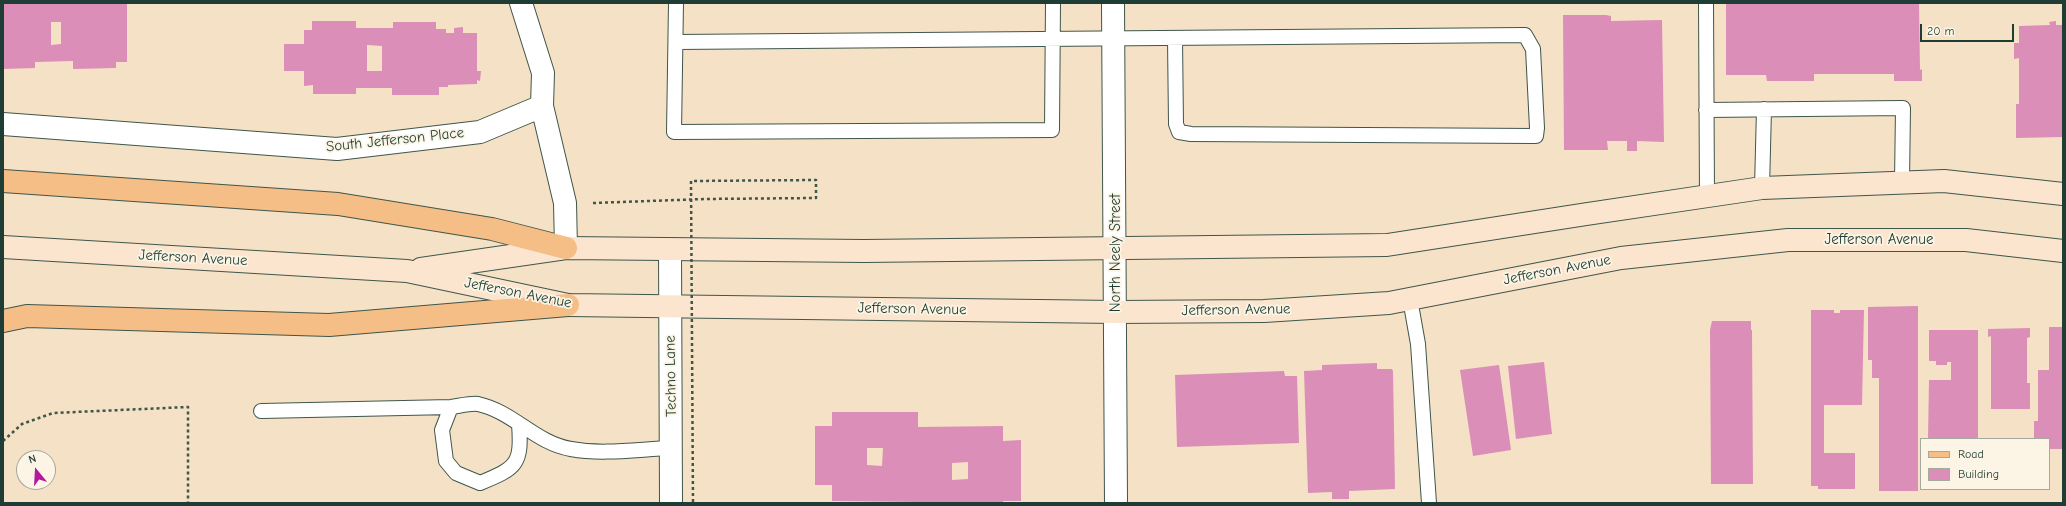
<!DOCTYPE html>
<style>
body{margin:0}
#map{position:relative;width:2066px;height:506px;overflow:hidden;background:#f5e1c5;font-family:"Comic Neue",sans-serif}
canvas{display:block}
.frame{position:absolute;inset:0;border:4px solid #1f3d34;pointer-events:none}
.legend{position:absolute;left:1920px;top:438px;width:130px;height:52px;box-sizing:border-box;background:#fcf5e5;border:1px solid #a4ab9e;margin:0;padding:5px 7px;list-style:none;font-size:12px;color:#1f3d34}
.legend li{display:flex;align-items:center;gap:8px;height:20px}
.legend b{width:20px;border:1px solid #a4ab9e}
.north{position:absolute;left:16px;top:450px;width:40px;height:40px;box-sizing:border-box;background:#fcf5e5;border:1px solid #a4ab9e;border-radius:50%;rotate:342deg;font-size:11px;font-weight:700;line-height:16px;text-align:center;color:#1f3d34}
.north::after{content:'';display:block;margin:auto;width:14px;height:18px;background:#b5179e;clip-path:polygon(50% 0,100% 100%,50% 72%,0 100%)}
.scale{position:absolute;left:1920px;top:24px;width:94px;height:18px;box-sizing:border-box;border:2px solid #1f3d34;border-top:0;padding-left:5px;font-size:12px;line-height:14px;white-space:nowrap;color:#1f3d34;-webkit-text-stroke:3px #fcf5e5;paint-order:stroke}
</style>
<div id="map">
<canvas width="2066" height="506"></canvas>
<div class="frame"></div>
<ul class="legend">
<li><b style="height:5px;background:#f6be87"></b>Road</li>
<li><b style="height:11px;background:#db8eb7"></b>Building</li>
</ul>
<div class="north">N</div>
<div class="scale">20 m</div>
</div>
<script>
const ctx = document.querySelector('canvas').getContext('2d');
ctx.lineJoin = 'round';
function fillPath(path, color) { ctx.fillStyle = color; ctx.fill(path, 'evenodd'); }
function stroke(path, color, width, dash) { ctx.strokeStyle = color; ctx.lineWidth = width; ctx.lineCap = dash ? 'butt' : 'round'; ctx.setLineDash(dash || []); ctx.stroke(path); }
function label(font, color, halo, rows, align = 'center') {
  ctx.font = font + ' "Comic Neue",sans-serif'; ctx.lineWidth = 3.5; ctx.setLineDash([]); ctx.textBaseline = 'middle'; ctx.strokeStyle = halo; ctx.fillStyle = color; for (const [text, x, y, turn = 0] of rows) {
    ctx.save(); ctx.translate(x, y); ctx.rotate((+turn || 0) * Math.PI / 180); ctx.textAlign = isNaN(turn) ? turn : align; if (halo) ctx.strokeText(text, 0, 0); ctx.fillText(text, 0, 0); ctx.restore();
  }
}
const building = new Path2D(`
 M 3,3 L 127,3 L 127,62 L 116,62 L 116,68 L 73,69 L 73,61 L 35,62 L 35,68 L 3,69 ZM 51,22 L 61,22 L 61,44 L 51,45 Z
 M 1726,3 L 1919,3 L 1920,70 L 1922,69 L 1922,81 L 1894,81 L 1894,74 L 1814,74 L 1814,81 L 1767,81 L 1766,75 L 1726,75 Z
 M 1563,15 L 1606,15 L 1611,16 L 1611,21 L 1662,20 L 1664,142 L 1637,141 L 1637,151 L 1627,151 L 1627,141 L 1607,141 L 1608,150 L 1564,150 Z
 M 312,21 L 356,21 L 356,28 L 393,28 L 393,22 L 436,22 L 436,29 L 446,29 L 446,33 L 454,33 L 454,28 L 463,27 L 463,33 L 477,33 L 477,71 L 481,71 L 480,81 L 477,80 L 477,84 L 448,85 L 448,87 L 439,87 L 439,95 L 392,95 L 392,88 L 356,88 L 356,94 L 313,94 L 313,85 L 304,86 L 304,71 L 284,71 L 284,44 L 304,44 L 304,30 L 312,30 ZM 367,45 L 382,46 L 382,71 L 367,71 Z
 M 2056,21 L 2056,25 L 2063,25 L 2063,137 L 2016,138 L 2016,104 L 2019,104 L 2019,58 L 2014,59 L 2014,43 L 2019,43 L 2019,26 L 2050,25 L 2049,22 Z
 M 1918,306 L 1918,491 L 1879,491 L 1879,378 L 1872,378 L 1872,360 L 1868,360 L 1868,307 Z
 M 1811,310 L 1834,310 L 1834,313 L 1840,313 L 1840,310 L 1864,310 L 1862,405 L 1824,405 L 1824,453 L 1855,453 L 1855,489 L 1818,489 L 1818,486 L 1811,486 Z
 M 1712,321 L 1751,321 L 1751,330 L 1752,330 L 1753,484 L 1711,484 L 1710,330 Z
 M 2049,327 L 2063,327 L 2063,449 L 2049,449 L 2049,439 L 2034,439 L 2034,421 L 2038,421 L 2038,370 L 2049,370 Z
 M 2030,328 L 2030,337 L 2027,338 L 2027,383 L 2030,383 L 2030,409 L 1991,409 L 1991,336 L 1988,337 L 1988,329 Z
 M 1929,330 L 1978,330 L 1978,439 L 1928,439 L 1929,380 L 1951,380 L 1951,362 L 1947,362 L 1947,365 L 1936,365 L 1936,361 L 1929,361 Z
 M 1544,362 L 1552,434 L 1516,439 L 1508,366 Z
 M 1377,363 L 1377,369 L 1392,369 L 1393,371 L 1395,489 L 1349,491 L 1349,499 L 1332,499 L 1332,492 L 1308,493 L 1304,371 L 1322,370 L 1322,365 Z
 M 1499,365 L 1511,450 L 1473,456 L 1460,370 Z
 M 1284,371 L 1285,376 L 1297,376 L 1299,443 L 1177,447 L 1175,375 Z
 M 832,412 L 918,412 L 918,427 L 1003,426 L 1003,441 L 1021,440 L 1021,501 L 1003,501 L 1003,503 L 832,501 L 832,485 L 815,485 L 815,426 L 832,426 ZM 867,448 L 883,448 L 882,466 L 867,465 ZM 968,462 L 968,479 L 952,480 L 952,463 Z`);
const path = new Path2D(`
 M 593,203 L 705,199 L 816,198 L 816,180 L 691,181
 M 3,441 L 22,424 L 53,413 L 188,407 L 188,503`);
const lane = new Path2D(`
 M 676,3 L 674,132 L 1052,130 L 1053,3
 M 1706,3 L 1707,196
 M 676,42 L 1525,35 L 1533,49 L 1537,128 L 1536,136 L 1191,134 L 1179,132 L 1176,124 L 1175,39
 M 1706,110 L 1903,108 L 1902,182
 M 1762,188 L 1764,109
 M 1410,299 L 1418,344 L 1429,503
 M 451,407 L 442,430 L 446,461 L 456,473 L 480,483 C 517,468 522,464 519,424
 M 261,411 L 451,407 C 459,406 471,403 478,404 C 514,412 535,443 571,449 C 603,455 640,449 672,448`);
const street = new Path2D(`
 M 521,3 L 543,73 L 542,106
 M 1113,3 L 1116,503
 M 3,124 L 337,149 L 480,132 L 542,106 L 565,203 L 566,248
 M 670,250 L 671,503`);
const secondary = new Path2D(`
 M 3,247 L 407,271 L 568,305 L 1116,312 L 1264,311 L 1389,303 L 1621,258 L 1788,240 L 1966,240 L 2063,251
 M 421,269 L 566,248 L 864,251 L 1387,245 L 1587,214 L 1762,188 L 1944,181 L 2063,194`);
const primary = new Path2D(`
 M 3,181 L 338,204 L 492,229 L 566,248
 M 3,321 L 27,316 L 329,325 L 568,305`);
const pathBridge = new Path2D(`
 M 691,181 L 693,503`);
const streetNames = [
 ["South Jefferson Place",395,140,-6],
 ["Jefferson Avenue",1879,240],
 ["North Neely Street",1116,253,-90],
 ["Jefferson Avenue",193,258,3],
 ["Jefferson Avenue",1557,270,-11],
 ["Jefferson Avenue",518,293,11],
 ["Jefferson Avenue",912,309,1],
 ["Jefferson Avenue",1236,310,-1],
 ["Techno Lane",671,376,-91]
];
fillPath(building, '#db8eb7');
stroke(lane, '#3f564a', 16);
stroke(street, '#3f564a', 24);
stroke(secondary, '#3f564a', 24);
stroke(primary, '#3f564a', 24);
stroke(path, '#3f564a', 2.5, [3, 3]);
stroke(lane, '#fff', 14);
stroke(street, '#fff', 22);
stroke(secondary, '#fbe5cf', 22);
stroke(primary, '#f6be87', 22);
stroke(pathBridge, '#3f564a', 2.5, [3, 3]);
label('15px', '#1f3d34', '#fcf5e5', streetNames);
</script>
